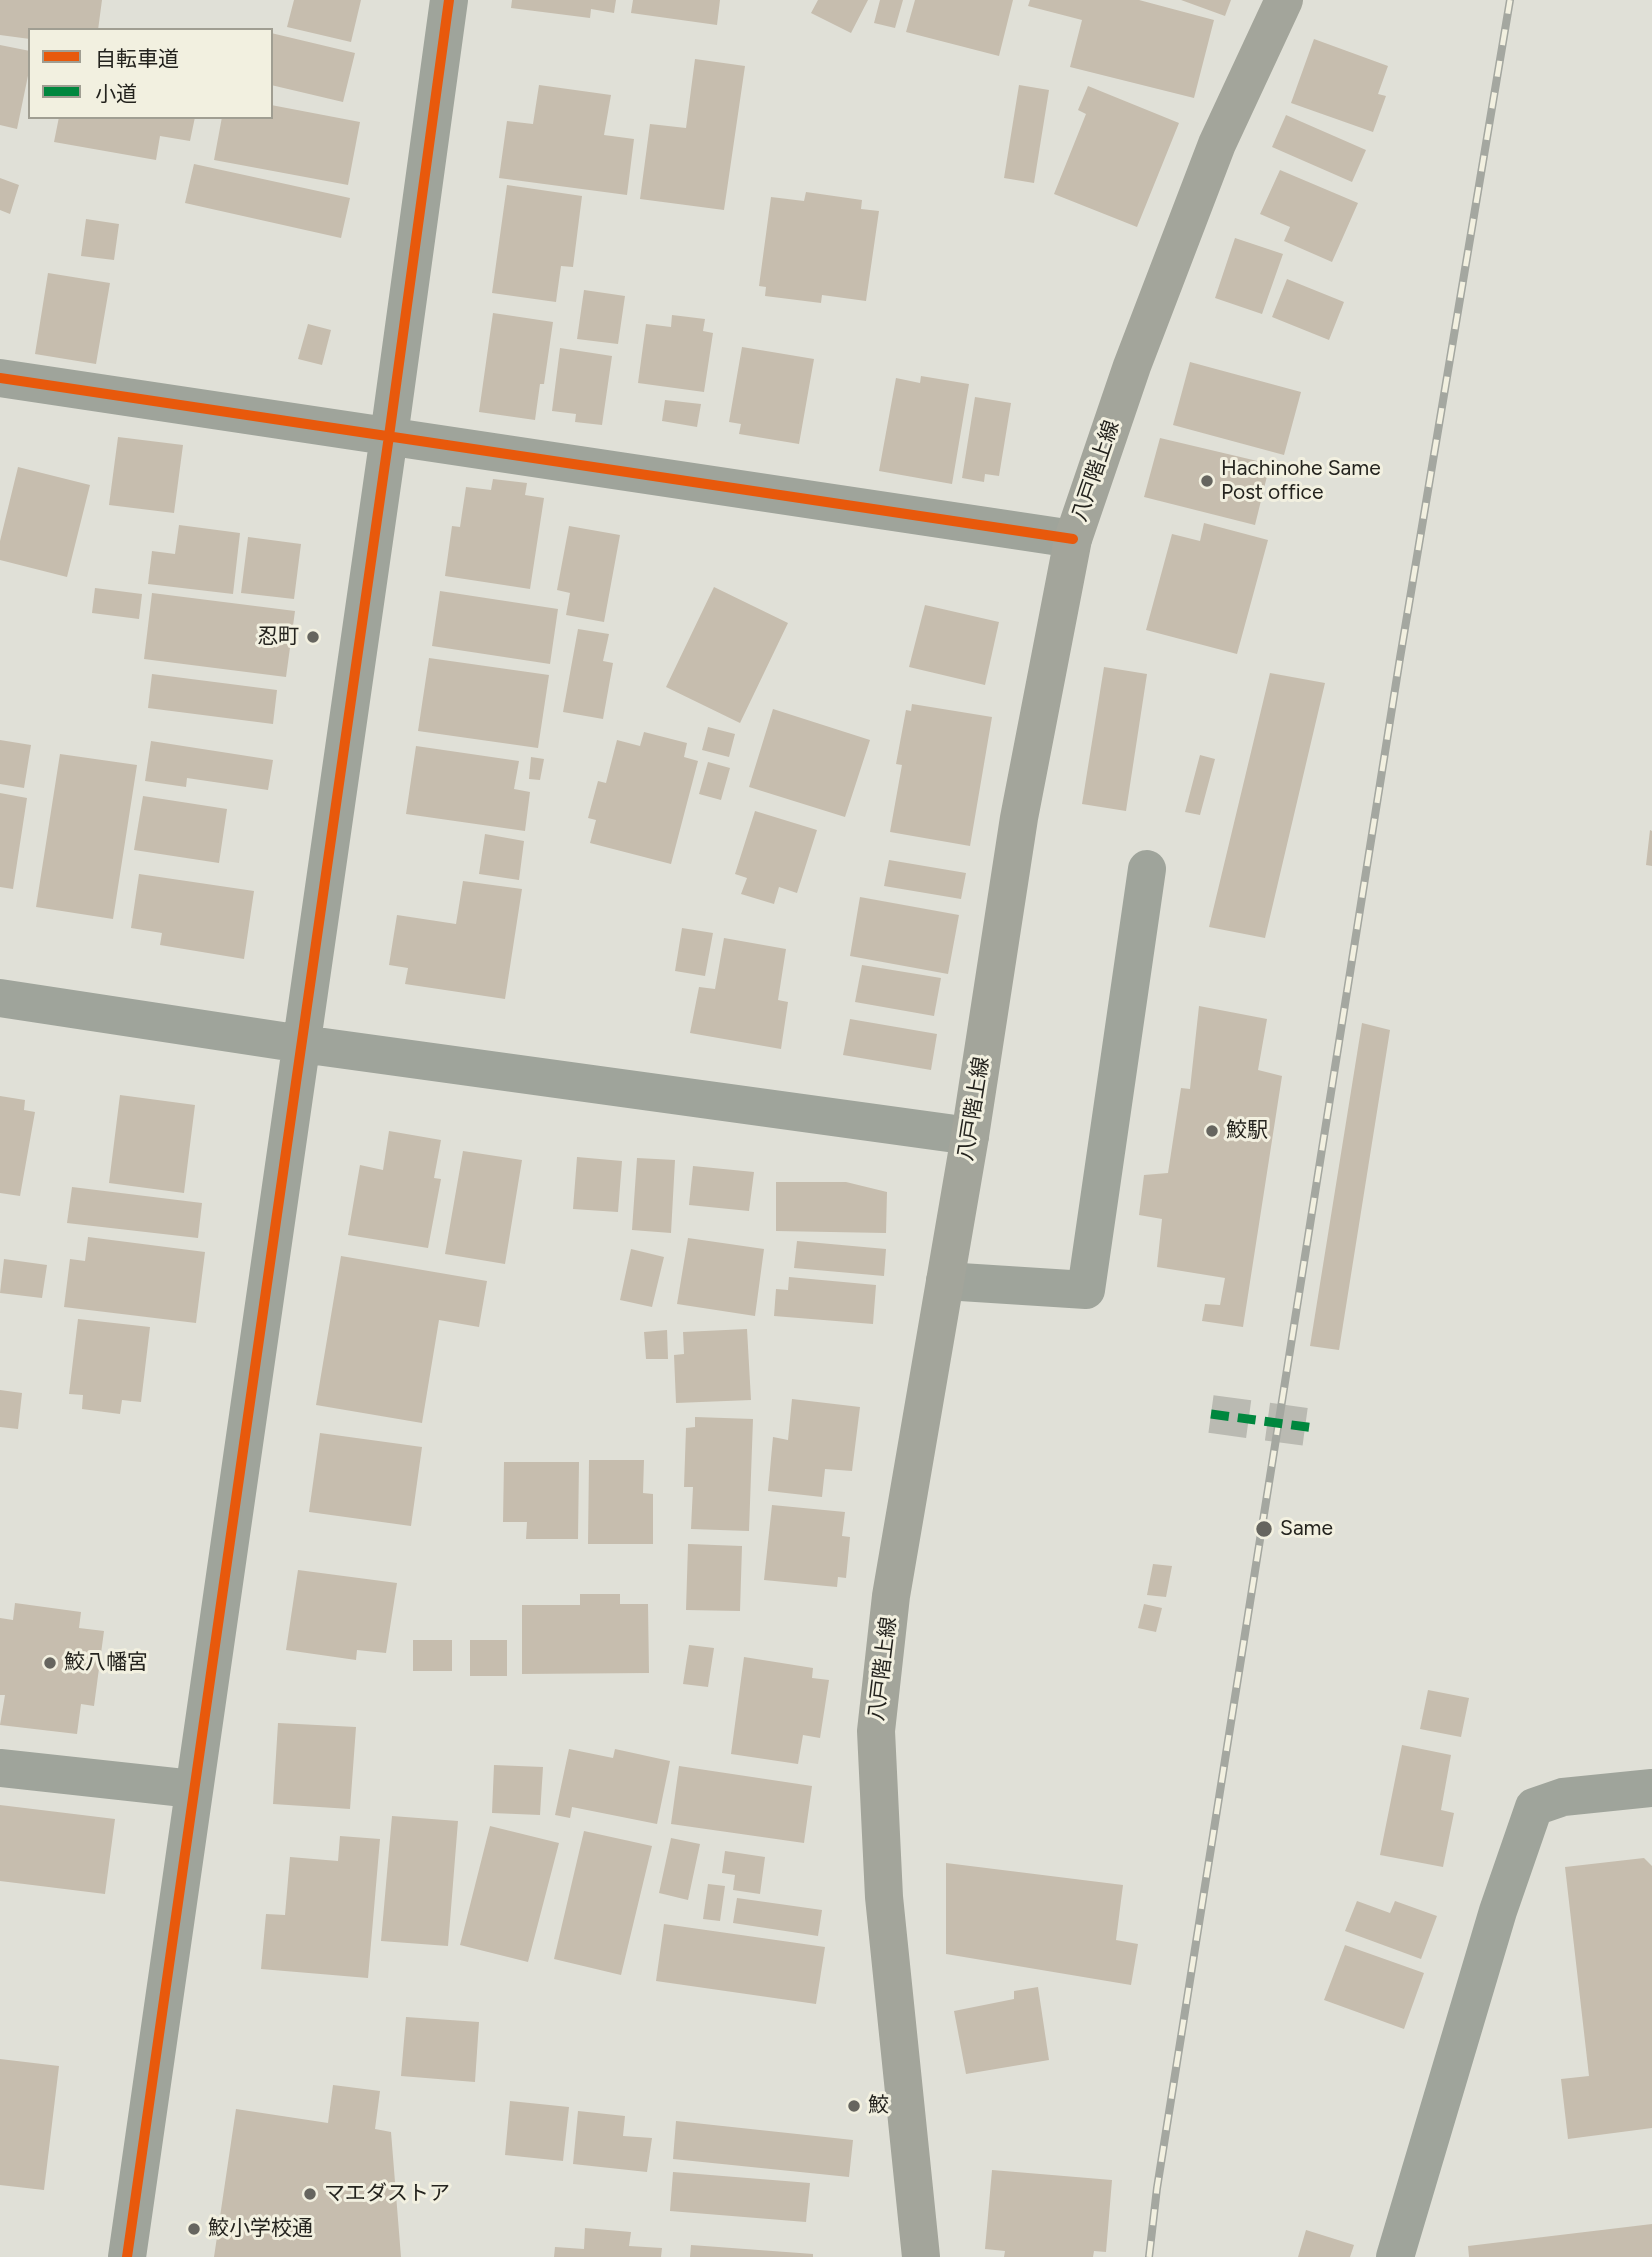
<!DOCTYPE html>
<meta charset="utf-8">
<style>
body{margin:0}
#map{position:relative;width:1652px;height:2257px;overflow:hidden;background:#e0e0d7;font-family:Figtree,"Noto Sans JP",sans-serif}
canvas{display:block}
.legend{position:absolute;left:28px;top:28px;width:245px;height:91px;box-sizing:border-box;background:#f2f0e0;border:2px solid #a09e92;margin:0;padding:9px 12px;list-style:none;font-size:21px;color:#24231e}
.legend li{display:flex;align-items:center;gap:14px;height:35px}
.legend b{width:35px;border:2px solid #a09e92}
</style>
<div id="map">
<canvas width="1652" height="2257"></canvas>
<ul class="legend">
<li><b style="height:9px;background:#e8590c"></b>自転車道</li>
<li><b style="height:9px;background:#00873e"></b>小道</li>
</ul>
</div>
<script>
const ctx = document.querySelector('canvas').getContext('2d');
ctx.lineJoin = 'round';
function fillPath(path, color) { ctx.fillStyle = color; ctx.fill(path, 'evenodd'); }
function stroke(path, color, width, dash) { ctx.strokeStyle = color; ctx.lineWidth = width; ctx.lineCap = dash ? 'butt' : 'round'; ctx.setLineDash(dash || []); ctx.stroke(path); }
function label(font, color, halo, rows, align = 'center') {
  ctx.font = font + ' Figtree,"Noto Sans JP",sans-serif'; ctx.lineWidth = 6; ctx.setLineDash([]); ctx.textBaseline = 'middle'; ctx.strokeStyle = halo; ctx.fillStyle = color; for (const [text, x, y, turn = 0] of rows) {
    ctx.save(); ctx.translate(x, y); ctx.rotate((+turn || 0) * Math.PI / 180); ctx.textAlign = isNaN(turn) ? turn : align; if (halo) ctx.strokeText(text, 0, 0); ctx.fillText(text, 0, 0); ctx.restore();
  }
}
const building = new Path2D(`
 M 0,0 L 102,0 L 98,30 L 30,30 L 30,39 L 0,35 Z
 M 294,0 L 361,0 L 351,42 L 287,27 Z
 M 512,0 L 616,0 L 614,13 L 591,9 L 590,18 L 511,8 Z
 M 633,0 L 720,0 L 717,25 L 631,13 Z
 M 818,0 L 868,0 L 851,33 L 811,13 Z
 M 880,0 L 903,0 L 895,28 L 874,23 Z
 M 915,0 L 1013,0 L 999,56 L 906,32 Z
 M 1030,0 L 1139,0 L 1214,20 L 1194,98 L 1070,67 L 1082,20 L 1028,6 Z
 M 1181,0 L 1231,0 L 1225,16 Z
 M 271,33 L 355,53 L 343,102 L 271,85 Z
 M 1314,39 L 1388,66 L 1378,94 L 1386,96 L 1373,132 L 1291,103 Z
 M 0,45 L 30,51 L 30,66 L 17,129 L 0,125 Z
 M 695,59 L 745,66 L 724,210 L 640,199 L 650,124 L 686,128 Z
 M 539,85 L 611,95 L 604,135 L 634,139 L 627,195 L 499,178 L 507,121 L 533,124 Z
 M 1019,85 L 1049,90 L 1034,183 L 1004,178 Z
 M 1088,86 L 1179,123 L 1137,227 L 1054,194 L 1086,114 L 1078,110 Z
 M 271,105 L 360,122 L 348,185 L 214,160 L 222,117 L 271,117 Z
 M 1286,115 L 1366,150 L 1352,182 L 1272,147 Z
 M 59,117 L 195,117 L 190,141 L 160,136 L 156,160 L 54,142 Z
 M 194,164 L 350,198 L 341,238 L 185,203 Z
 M 1280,170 L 1358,203 L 1332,262 L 1284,241 L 1290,227 L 1260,214 Z
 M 0,178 L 19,185 L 10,214 L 0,210 Z
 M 507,185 L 582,196 L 573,267 L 561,266 L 556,302 L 492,293 Z
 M 806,192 L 862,200 L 861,209 L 879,211 L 866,301 L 822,295 L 821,303 L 765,296 L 766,287 L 759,286 L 771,197 L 804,201 Z
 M 86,219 L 119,224 L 114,260 L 81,256 Z
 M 1235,238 L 1283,254 L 1262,314 L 1215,298 Z
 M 48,273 L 110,283 L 96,364 L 35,354 Z
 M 1287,279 L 1344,302 L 1329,340 L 1272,317 Z
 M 584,290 L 625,296 L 618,344 L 577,339 Z
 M 493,313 L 553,322 L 544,384 L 540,384 L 535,420 L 479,412 Z
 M 672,315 L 705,319 L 703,331 L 713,333 L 704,392 L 638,383 L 646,324 L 671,327 Z
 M 308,324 L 331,330 L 322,365 L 298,359 Z
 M 742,347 L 814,359 L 799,444 L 739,434 L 741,424 L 729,422 Z
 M 560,348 L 612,356 L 602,425 L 575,422 L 576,414 L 552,411 Z
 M 1190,362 L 1301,392 L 1284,455 L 1173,425 Z
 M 921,376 L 969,384 L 952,484 L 879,471 L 896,378 L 920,383 Z
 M 975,397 L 1011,403 L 999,476 L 985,474 L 984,482 L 962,478 Z
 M 665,400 L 701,404 L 697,427 L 662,421 Z
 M 118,437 L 183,445 L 174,513 L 109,505 Z
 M 1160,438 L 1270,464 L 1255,525 L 1144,497 Z
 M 18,467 L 90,485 L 67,577 L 0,560 L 0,541 Z
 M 493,479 L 527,483 L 525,495 L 544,498 L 530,589 L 445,576 L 452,526 L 460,527 L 466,487 L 491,490 Z
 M 1204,523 L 1268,540 L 1237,654 L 1146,630 L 1172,534 L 1200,541 Z
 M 179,525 L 240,533 L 233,594 L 148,584 L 152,551 L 175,554 Z
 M 569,526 L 620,535 L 604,622 L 566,615 L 570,593 L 557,590 Z
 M 248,537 L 301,544 L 294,599 L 241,593 Z
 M 714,587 L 788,623 L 740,723 L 666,687 Z
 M 95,588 L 142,594 L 139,619 L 92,613 Z
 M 440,591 L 558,609 L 550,664 L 432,646 Z
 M 152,593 L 295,611 L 286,677 L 144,659 Z
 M 925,605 L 999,622 L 985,685 L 909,667 Z
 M 578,629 L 609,634 L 603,661 L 613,663 L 603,719 L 563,712 Z
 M 429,658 L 549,675 L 538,748 L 418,731 Z
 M 1104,667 L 1147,674 L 1126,811 L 1082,804 Z
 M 1270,673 L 1325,683 L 1265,938 L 1209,927 Z
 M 152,674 L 277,690 L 273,724 L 148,708 Z
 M 912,704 L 992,717 L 970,846 L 890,832 L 902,765 L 896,764 L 906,710 L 911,711 Z
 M 773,709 L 870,740 L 845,817 L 749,787 Z
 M 708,727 L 735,734 L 729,757 L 702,750 Z
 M 644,732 L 687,743 L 684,757 L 698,761 L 671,864 L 590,843 L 596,820 L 588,818 L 598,781 L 606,783 L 617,740 L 640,746 Z
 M 0,740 L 31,745 L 24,788 L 0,784 Z
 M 151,741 L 273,760 L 268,790 L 187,778 L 186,787 L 145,781 Z
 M 416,746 L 519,761 L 514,789 L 530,792 L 525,831 L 406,814 Z
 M 60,754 L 137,765 L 113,919 L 36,907 Z
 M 1200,755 L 1215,759 L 1200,815 L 1185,812 Z
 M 531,757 L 544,759 L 540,780 L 529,779 Z
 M 708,762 L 730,768 L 721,800 L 699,794 Z
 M 0,793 L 27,798 L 13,889 L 0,887 Z
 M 143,796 L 227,809 L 219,863 L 134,850 Z
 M 755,811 L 817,830 L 797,893 L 779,887 L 774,904 L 741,894 L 747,878 L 735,874 Z
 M 1650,830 L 1652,831 L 1652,866 L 1646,865 Z
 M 485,834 L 524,841 L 519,880 L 479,874 Z
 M 889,860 L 966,873 L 961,899 L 884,886 Z
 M 139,874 L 254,891 L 244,959 L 160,945 L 162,933 L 131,928 Z
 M 463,881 L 522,889 L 505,999 L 405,984 L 408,968 L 389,965 L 397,915 L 456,924 Z
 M 860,897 L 959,915 L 948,974 L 850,956 Z
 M 682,928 L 713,933 L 705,976 L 675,971 Z
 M 724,938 L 786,949 L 778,1000 L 788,1002 L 781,1049 L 690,1033 L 699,987 L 715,989 Z
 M 862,965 L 941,978 L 934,1016 L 855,1002 Z
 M 1199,1006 L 1267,1019 L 1258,1070 L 1282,1076 L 1243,1327 L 1202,1321 L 1205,1304 L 1220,1305 L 1225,1278 L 1157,1267 L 1162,1219 L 1139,1215 L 1144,1175 L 1168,1173 L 1181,1088 L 1190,1089 Z
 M 850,1019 L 937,1034 L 931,1070 L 843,1055 Z
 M 1362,1023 L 1390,1030 L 1339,1350 L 1310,1346 Z
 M 120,1095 L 195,1105 L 184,1193 L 109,1183 Z
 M 0,1096 L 25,1100 L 24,1110 L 35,1112 L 20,1196 L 0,1193 Z
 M 389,1131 L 441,1140 L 434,1178 L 441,1179 L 428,1248 L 348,1235 L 360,1165 L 383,1170 Z
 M 463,1151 L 522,1160 L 505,1264 L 445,1254 Z
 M 577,1157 L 622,1161 L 618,1212 L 573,1209 Z
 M 637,1158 L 675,1160 L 671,1233 L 632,1230 Z
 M 693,1166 L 754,1172 L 749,1211 L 689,1205 Z
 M 776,1182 L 846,1182 L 887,1192 L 886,1233 L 776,1231 Z
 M 72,1187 L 202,1203 L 198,1238 L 67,1223 Z
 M 88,1237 L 205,1252 L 196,1323 L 64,1307 L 70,1259 L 85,1261 Z
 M 688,1238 L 764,1249 L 755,1316 L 677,1304 Z
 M 797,1241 L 886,1249 L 884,1276 L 794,1268 Z
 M 631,1249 L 664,1257 L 652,1307 L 620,1300 Z
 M 341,1256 L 487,1281 L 479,1327 L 439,1320 L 422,1423 L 316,1405 Z
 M 4,1259 L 47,1265 L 42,1298 L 0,1293 Z
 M 789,1277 L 876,1285 L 873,1324 L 774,1316 L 776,1289 L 788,1290 Z
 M 78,1319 L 150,1327 L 141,1402 L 122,1400 L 120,1414 L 82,1409 L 83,1395 L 69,1394 Z
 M 747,1329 L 751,1400 L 676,1403 L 674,1355 L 684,1354 L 683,1332 Z
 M 667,1330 L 668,1359 L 646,1359 L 644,1332 Z
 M 0,1390 L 22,1393 L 18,1429 L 0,1427 Z
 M 792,1399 L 860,1407 L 852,1471 L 825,1469 L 822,1497 L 768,1491 L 773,1437 L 788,1440 Z
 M 695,1417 L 753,1419 L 749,1531 L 691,1529 L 693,1487 L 684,1487 L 686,1428 L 695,1427 Z
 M 320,1433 L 422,1447 L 411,1526 L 309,1512 Z
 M 589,1460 L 644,1460 L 643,1493 L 653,1494 L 653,1544 L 588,1544 Z
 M 504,1462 L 579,1462 L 578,1539 L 526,1539 L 527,1522 L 503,1522 Z
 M 772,1505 L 845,1512 L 842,1536 L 850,1537 L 846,1578 L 838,1577 L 837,1587 L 764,1580 Z
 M 688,1544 L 742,1546 L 740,1611 L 686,1610 Z
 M 1153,1564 L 1172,1566 L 1166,1597 L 1147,1595 Z
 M 298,1570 L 397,1583 L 386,1653 L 357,1650 L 356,1660 L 286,1650 Z
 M 580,1594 L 620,1594 L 620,1604 L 648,1604 L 649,1673 L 522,1674 L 522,1605 L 580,1605 Z
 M 15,1603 L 81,1612 L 79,1628 L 104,1631 L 94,1706 L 81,1704 L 77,1734 L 0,1725 L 5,1695 L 0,1695 L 0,1618 L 13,1620 Z
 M 1144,1604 L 1162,1608 L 1156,1632 L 1138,1628 Z
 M 413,1640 L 452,1640 L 452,1671 L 413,1671 Z
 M 470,1640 L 507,1640 L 507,1676 L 470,1676 Z
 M 689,1645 L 714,1648 L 708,1687 L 683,1684 Z
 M 744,1657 L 813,1668 L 812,1678 L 829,1680 L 820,1738 L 803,1735 L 798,1764 L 731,1754 Z
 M 1428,1690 L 1469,1698 L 1461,1737 L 1420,1729 Z
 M 278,1723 L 356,1727 L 350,1809 L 273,1804 Z
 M 1402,1745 L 1451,1755 L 1441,1810 L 1454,1813 L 1443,1867 L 1380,1855 Z
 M 569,1749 L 613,1758 L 615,1749 L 670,1761 L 657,1824 L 572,1807 L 570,1818 L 555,1815 Z
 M 494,1765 L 543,1767 L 540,1815 L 492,1813 Z
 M 679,1766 L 812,1786 L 804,1843 L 671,1824 Z
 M 0,1805 L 115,1819 L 105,1894 L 0,1881 Z
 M 392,1816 L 458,1821 L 448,1946 L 381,1941 Z
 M 490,1826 L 559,1843 L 528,1962 L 460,1945 Z
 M 584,1831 L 652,1846 L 621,1975 L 554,1959 Z
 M 340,1836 L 380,1839 L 368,1978 L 261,1969 L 266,1914 L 285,1915 L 290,1857 L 338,1861 Z
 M 671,1838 L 700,1844 L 688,1900 L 659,1893 Z
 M 725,1851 L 765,1857 L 760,1894 L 733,1890 L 735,1875 L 722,1873 Z
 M 1644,1858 L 1652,1866 L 1652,2128 L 1568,2139 L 1561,2079 L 1589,2076 L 1565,1867 Z
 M 946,1863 L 1123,1885 L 1116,1940 L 1138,1944 L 1131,1985 L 946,1954 Z
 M 708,1884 L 725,1886 L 720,1921 L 703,1919 Z
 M 737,1898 L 822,1910 L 818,1936 L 733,1923 Z
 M 1357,1901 L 1390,1913 L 1395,1901 L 1437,1916 L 1421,1959 L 1345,1931 Z
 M 664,1924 L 825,1947 L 816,2004 L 656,1981 Z
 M 1345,1945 L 1424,1973 L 1404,2029 L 1324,2000 Z
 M 1038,1987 L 1049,2060 L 966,2074 L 954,2011 L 1014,1999 L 1014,1991 Z
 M 406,2017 L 479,2022 L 475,2082 L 401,2076 Z
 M 0,2059 L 59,2066 L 44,2190 L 0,2185 Z
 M 333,2085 L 380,2091 L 375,2129 L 391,2132 L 401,2257 L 214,2257 L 236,2109 L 328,2123 Z
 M 510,2101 L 569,2107 L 563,2161 L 505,2155 Z
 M 578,2111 L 625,2116 L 623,2136 L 652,2138 L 647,2172 L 573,2164 Z
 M 676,2121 L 853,2140 L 849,2177 L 673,2159 Z
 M 992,2170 L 1112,2180 L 1106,2252 L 1094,2251 L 1093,2257 L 1004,2257 L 1005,2251 L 985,2249 Z
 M 673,2172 L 810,2183 L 806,2222 L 670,2211 Z
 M 1652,2224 L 1652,2257 L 1469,2257 L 1468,2246 Z
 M 585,2228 L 631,2232 L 629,2246 L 662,2248 L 661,2257 L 554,2257 L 555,2247 L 584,2249 Z
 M 1306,2230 L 1354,2245 L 1350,2257 L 1298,2257 Z
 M 691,2245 L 813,2254 L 813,2257 L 690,2257 Z`);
const minorTunnel = new Path2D(`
 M 1211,1414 L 1314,1428`);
const minor = new Path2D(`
 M 0,378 L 1073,539
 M 0,998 L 302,1044 L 970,1136
 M 945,1281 L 1086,1290 L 1147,869
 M 0,1768 L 193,1789
 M 127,2257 L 389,436 L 449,0
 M 1395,2257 L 1498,1911 L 1534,1807 L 1563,1797 L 1652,1788`);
const major = new Path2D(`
 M 921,2257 L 884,1897 L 876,1731 L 891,1596 L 970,1136 L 1019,818 L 1073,539 L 1132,366 L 1217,144 L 1284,0`);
const rail = new Path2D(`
 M 1149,2257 L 1157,2188 L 1400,658 L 1510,0`);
const quiet = new Path2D(`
 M 1211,1414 L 1314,1428`);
const cycleway = new Path2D(`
 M 0,378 L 1073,539
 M 127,2257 L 389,436 L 449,0`);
const markers = [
 [1207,481,7,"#66655f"],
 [313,637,7,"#66655f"],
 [1212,1131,7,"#66655f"],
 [1264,1529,9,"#66655f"],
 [50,1663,7,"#66655f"],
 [854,2106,7,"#66655f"],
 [310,2194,7,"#66655f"],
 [194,2229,7,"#66655f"]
];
const poiNames = [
 ["Hachinohe Same",1221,469],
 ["Post office",1221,493],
 ["忍町",299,637,"right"],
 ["鮫駅",1226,1131],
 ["Same",1280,1529],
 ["鮫八幡宮",64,1663],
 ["鮫",868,2106],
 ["マエダストア",324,2194],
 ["鮫小学校通",208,2229]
];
const streetNames = [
 ["八戸階上線",1096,471,-71],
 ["八戸階上線",974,1109,-81],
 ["八戸階上線",883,1669,-83]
];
fillPath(building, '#c6bdae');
stroke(minorTunnel, '#babab2', 38, [38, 19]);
stroke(minor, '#9fa49b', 38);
stroke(major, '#a3a59b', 38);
stroke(rail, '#a4a7a0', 8);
stroke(rail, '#f2f0e0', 5, [16]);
stroke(quiet, '#00873e', 9, [18, 9]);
stroke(cycleway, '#e8590c', 10);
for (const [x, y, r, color] of markers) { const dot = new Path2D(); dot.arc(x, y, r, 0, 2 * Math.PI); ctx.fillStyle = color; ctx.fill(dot); stroke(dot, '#f2f0e0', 2.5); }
label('21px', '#24231e', '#f2f0e0', poiNames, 'left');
label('21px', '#24231e', '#f2f0e0', streetNames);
</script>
